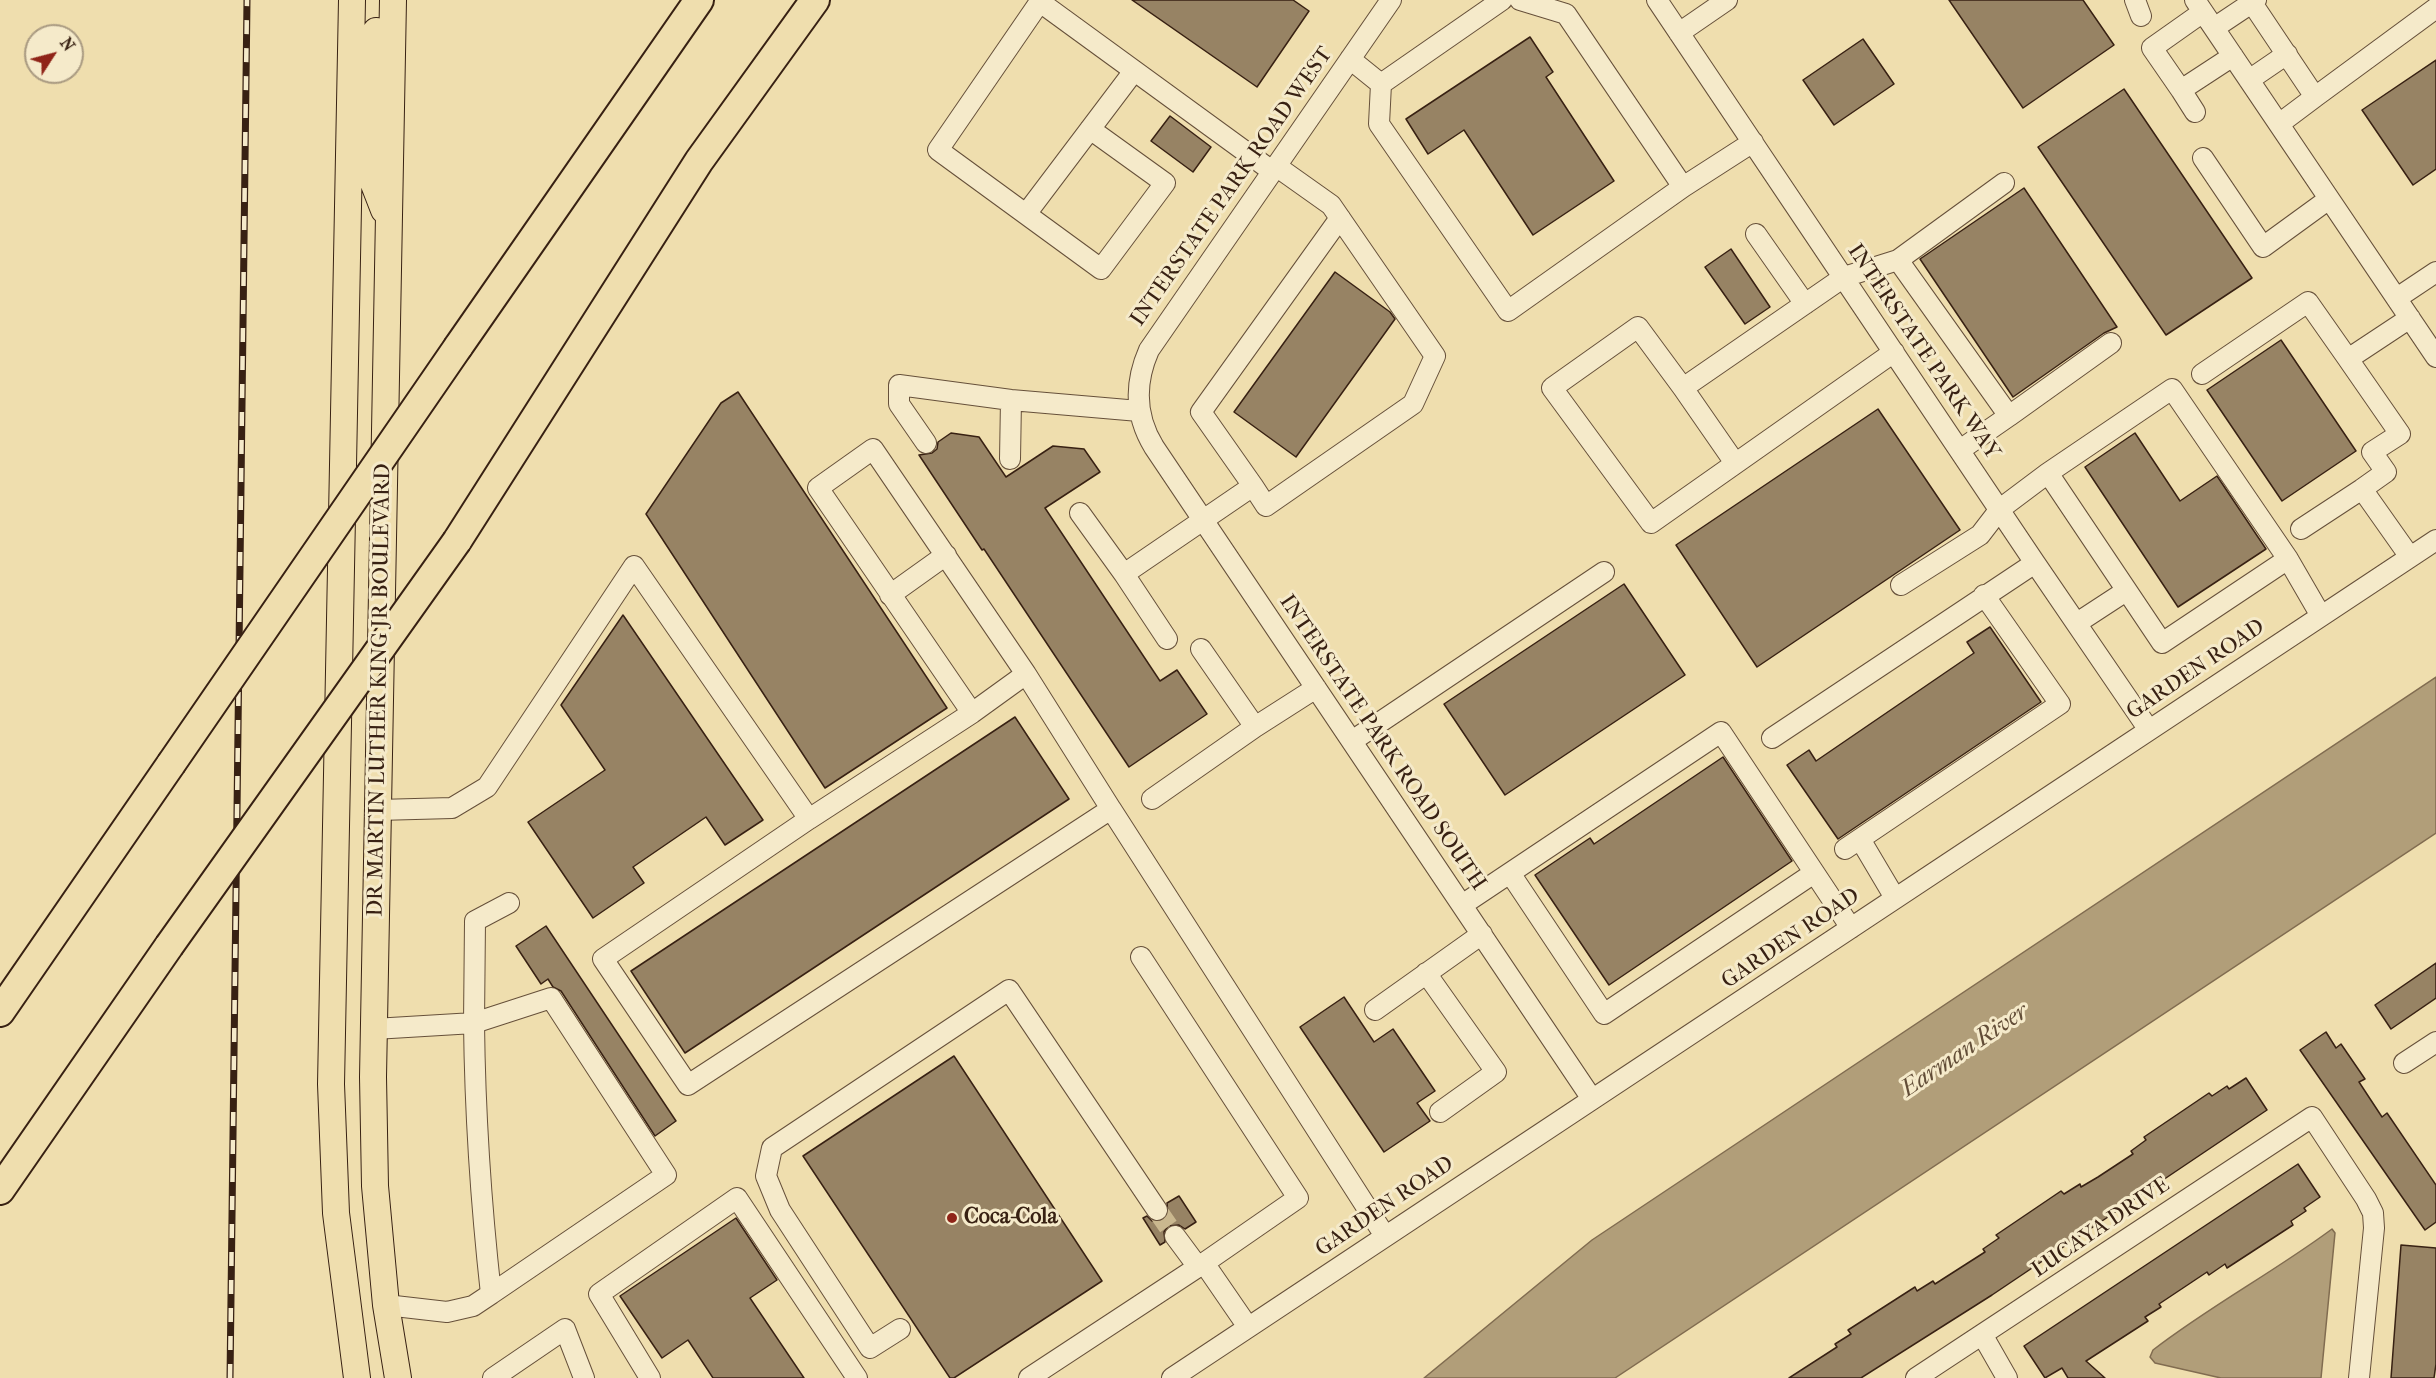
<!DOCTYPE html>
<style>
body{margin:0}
#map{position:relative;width:2436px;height:1378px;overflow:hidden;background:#efdeae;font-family:"IM FELL French Canon",serif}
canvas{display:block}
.north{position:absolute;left:24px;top:24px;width:60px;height:60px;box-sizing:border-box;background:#f5eaca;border:2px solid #a99a81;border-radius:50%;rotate:54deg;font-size:16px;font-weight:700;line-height:24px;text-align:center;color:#382113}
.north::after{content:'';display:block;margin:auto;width:21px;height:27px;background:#8f2418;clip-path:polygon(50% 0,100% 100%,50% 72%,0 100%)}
</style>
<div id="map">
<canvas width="2436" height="1378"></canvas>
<div class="north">N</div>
</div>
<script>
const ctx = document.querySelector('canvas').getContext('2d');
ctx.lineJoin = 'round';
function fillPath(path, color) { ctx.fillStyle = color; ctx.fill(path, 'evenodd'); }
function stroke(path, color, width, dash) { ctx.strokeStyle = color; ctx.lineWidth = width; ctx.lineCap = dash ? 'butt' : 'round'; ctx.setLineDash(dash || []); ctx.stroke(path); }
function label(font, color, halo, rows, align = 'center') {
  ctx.font = font + ' "IM FELL French Canon",serif'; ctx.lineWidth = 6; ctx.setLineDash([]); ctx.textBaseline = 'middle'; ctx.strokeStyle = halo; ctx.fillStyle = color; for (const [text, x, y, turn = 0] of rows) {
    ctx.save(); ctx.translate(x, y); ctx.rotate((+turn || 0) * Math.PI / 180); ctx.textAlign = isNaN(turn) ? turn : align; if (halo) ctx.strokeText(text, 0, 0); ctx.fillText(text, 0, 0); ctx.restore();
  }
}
const water = new Path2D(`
 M 2436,677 L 2436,833 L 1615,1378 L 1424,1378 L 1592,1240 Z
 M 2332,1229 L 2335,1233 L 2321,1378 L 2221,1378 L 2155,1363 L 2150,1357 L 2153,1350 C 2210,1306 2274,1272 2332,1229 Z`);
const building = new Path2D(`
 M 1132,0 L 1293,0 L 1309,11 L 1257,87 Z
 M 1949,0 L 2083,0 L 2114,45 L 2023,108 Z
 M 1530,37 L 1553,72 L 1546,77 L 1614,181 L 1533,235 L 1464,130 L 1428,154 L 1406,119 Z
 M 1863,39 L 1894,84 L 1834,125 L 1803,80 Z
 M 2436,60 L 2436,169 L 2413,185 L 2362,110 Z
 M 2124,89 L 2252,278 L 2166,335 L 2038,147 Z
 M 1170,116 L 1211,147 L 1193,172 L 1151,141 Z
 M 2024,188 L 2117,327 L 2104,333 L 2013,397 L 1920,259 Z
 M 1731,249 L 1770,307 L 1745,324 L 1705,267 Z
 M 1335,272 L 1390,312 L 1395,319 L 1296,457 L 1234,412 Z
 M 2281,340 L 2356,451 L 2282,501 L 2207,390 Z
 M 738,392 L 947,708 L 825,788 L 646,514 L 721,403 Z
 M 1878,409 L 1960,530 L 1757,667 L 1676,545 Z
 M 951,433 L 979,437 L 1006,477 L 1053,446 L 1084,449 L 1100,472 L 1045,508 L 1160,681 L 1177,670 L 1207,714 L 1129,767 L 984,549 L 982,550 L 919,455 L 932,453 L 937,449 L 938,442 Z
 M 2135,433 L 2180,501 L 2217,476 L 2266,549 L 2178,607 L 2085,467 Z
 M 1624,584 L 1685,675 L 1505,795 L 1444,704 Z
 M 623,615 L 763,820 L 725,845 L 706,817 L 633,867 L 644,883 L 593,918 L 528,822 L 605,770 L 561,705 Z
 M 1990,627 L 2041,702 L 1838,839 L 1787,765 L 1809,750 L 1816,761 L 1974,653 L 1967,642 Z
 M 1015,717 L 1069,799 L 685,1053 L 631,971 Z
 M 1723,757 L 1792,861 L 1609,985 L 1535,875 L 1590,838 L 1594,844 Z
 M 546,926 L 676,1121 L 655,1136 L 561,991 L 553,987 L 548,979 L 541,984 L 516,946 Z
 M 2436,963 L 2436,998 L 2391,1029 L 2375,1005 Z
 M 1344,997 L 1374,1042 L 1393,1029 L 1435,1091 L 1417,1103 L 1430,1121 L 1384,1152 L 1300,1027 Z
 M 2326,1032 L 2336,1048 L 2341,1044 L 2365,1079 L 2359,1082 L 2382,1117 L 2387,1113 L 2436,1185 L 2436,1222 L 2425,1230 L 2300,1050 Z
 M 954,1056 L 1102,1281 L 954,1378 L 950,1378 L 803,1156 Z
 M 2246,1078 L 2267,1110 L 1992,1295 L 1861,1378 L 1789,1378 L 1837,1347 L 1835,1344 L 1851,1334 L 1848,1330 L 1915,1287 L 1917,1291 L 1933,1281 L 1935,1284 L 1985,1252 L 1983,1249 L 1999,1238 L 1996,1235 L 2061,1191 L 2064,1194 L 2080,1184 L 2081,1187 L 2098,1177 L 2133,1154 L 2131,1151 L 2146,1140 L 2144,1137 L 2209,1093 L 2212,1096 L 2227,1086 L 2229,1089 Z
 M 2298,1164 L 2320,1197 L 2304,1208 L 2306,1211 L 2291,1221 L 2293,1225 L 2227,1268 L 2225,1264 L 2209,1275 L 2207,1272 L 2159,1304 L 2161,1307 L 2145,1317 L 2148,1321 L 2086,1361 L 2105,1378 L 2068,1378 L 2062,1368 L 2045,1378 L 2024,1346 Z
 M 1179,1196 L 1196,1222 L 1185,1229 L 1179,1225 L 1168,1226 L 1164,1232 L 1165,1242 L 1160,1245 L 1143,1218 L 1147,1216 L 1152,1221 L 1163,1220 L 1168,1215 L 1167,1203 Z
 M 736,1218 L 777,1280 L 750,1298 L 804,1378 L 713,1378 L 688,1340 L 662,1358 L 620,1296 Z
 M 2401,1245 L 2436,1248 L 2436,1364 L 2434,1378 L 2391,1378 Z`);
const minorTunnel = new Path2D(`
 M 1157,1210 L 1175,1236`);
const minor = new Path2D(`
 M 1041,0 L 938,150 L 1101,269 L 1165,183 L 1090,129
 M 1391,0 L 1149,350 C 1134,384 1135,416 1154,447 L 1592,1099
 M 1520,0 L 1566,14 L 1683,187
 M 1657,0 L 2035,563 L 2149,730
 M 2135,0 L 2141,16
 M 2195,0 L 2436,357
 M 1040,2 L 1272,171
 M 2252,3 L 2315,97 L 2279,124
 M 2203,12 L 2152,48 L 2181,90 L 2233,56
 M 2214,28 L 2256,0
 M 1679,33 L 1727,0
 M 1350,59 L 1381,84 L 1379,124 L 1508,311 L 1683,187 L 1753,142
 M 2249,80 L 2287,54
 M 1381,84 L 1502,0
 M 2181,90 L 2195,112
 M 2315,97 L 2436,8
 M 2203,158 L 2263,247 L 2329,199
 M 1026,214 L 1134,71
 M 1756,234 L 1805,304
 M 1898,260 L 2009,416 L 2111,343
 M 2397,298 L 2436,272
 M 1894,352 L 1651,523 L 1552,388 L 1638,327 L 1683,388 L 1844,277 L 1898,260 L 2004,183
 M 2348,359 L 2400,434 L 2372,452 L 2386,472 L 2362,489 L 2410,557
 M 2202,374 L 2308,302 L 2348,359 L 2410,318
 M 1683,388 L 1735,463
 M 926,443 L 899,404 L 899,385 L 1011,400 L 1139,411
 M 1960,450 L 2009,416
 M 1010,459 L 1011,400
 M 1253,486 L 1201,412 L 1340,218
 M 1080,513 L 1124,574 L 1253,486 L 1266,506 L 1413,404 L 1435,356 L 1331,205 L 1276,166
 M 2301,529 L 2362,489
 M 2288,559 L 2162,643 L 2048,473 L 2172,389 L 2288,559 L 2321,616
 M 1124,574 L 1167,639
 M 1901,585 L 1980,535 L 2000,509 L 2048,473
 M 890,595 L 946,555
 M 2077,623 L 2126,591
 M 1201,649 L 1255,727 L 1316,688
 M 972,713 L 1026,674
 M 1772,738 L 2035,563
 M 1352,741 L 1604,572
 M 1152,799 L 1255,727
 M 1111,809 L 1385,1236
 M 378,810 L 452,808 L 487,787 L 634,566 L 809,819 L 603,959 L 688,1085 L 1111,809 L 1026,674 L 873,449 L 818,488 L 972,713 L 809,819
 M 1860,839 L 1895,898
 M 1845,849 L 2060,704 L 1984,595
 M 1510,873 L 1604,1014 L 1814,873
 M 1462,905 L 1721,732 L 1851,928
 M 1141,957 L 1298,1198 L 1204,1263 L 1248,1327
 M 1426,973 L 1496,1072 L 1440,1112
 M 551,998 L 666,1175 L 491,1294 C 481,1204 475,1114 474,1023 Z
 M 1375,1010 L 1482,934
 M 374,1029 L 474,1023 L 475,921 L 509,903
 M 2404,1063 L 2436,1042
 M 1175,1236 L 1198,1267
 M 386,1305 L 447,1312 L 473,1306 L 491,1294
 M 900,1329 L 870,1348 L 780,1210 L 766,1176 L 772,1148 L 1009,990 L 1157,1210
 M 1983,1336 L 2007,1378
 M 493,1378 L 565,1329 L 584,1378
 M 650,1378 L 599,1294 L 737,1198 L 857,1378
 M 1029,1378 L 1204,1263
 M 1172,1378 L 2436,540
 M 1916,1378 L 2312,1117 L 2366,1199 L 2373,1213 L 2374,1228 L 2359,1378`);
const major = new Path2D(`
 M 352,0 L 331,1084 L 336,1213 L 357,1378
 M 393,0 L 373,1077 L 375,1186 L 386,1305 L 398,1378
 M 376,31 L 370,174 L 384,210`);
const highway = new Path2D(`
 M 458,347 L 699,0
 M 457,541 L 699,161 L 815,0
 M 0,1012 L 171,764
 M 0,1190 L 169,946`);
const rail = new Path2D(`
 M 230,1378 L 247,0`);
const highwayBridge = new Path2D(`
 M 171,764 L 458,347
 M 169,946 L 457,541`);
const markers = [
 [952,1218,6,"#8f2418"]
];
const streetNames = [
 ["INTERSTATE PARK ROAD WEST",1232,187,-55],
 ["INTERSTATE PARK WAY",1923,352,56],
 ["GARDEN ROAD",2196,670,-34],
 ["DR MARTIN LUTHER KING JR BOULEVARD",380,690,-89],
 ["INTERSTATE PARK ROAD SOUTH",1382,743,56],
 ["GARDEN ROAD",1791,939,-34],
 ["GARDEN ROAD",1385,1207,-34],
 ["LUCAYA DRIVE",2101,1228,-34]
];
const poiNames = [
 ["Coca-Cola",964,1218]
];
const waterNames = [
 ["Earman River",1965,1051,-34]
];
fillPath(water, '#b19e79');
stroke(water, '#816c50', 1.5);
fillPath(building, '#978364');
stroke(building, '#382113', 1.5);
stroke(minorTunnel, '#cab88f', 20, [20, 10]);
stroke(minor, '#66503a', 22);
stroke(major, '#382113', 28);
stroke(highway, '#382113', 32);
stroke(minor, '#f5eaca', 20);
stroke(major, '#efdeae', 26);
stroke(highway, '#efdeae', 28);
stroke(rail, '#382113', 7);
stroke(rail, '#f5eaca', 4.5, [14]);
stroke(highwayBridge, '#382113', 32, []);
stroke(highwayBridge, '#efdeae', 28);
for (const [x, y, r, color] of markers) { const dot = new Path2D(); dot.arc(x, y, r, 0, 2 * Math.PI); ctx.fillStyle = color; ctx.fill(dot); stroke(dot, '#f5eaca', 2); }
label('22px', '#382113', '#f5eaca', streetNames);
label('bold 22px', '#382113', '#f5eaca', poiNames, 'left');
label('italic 24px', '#624d37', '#f5eaca', waterNames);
</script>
